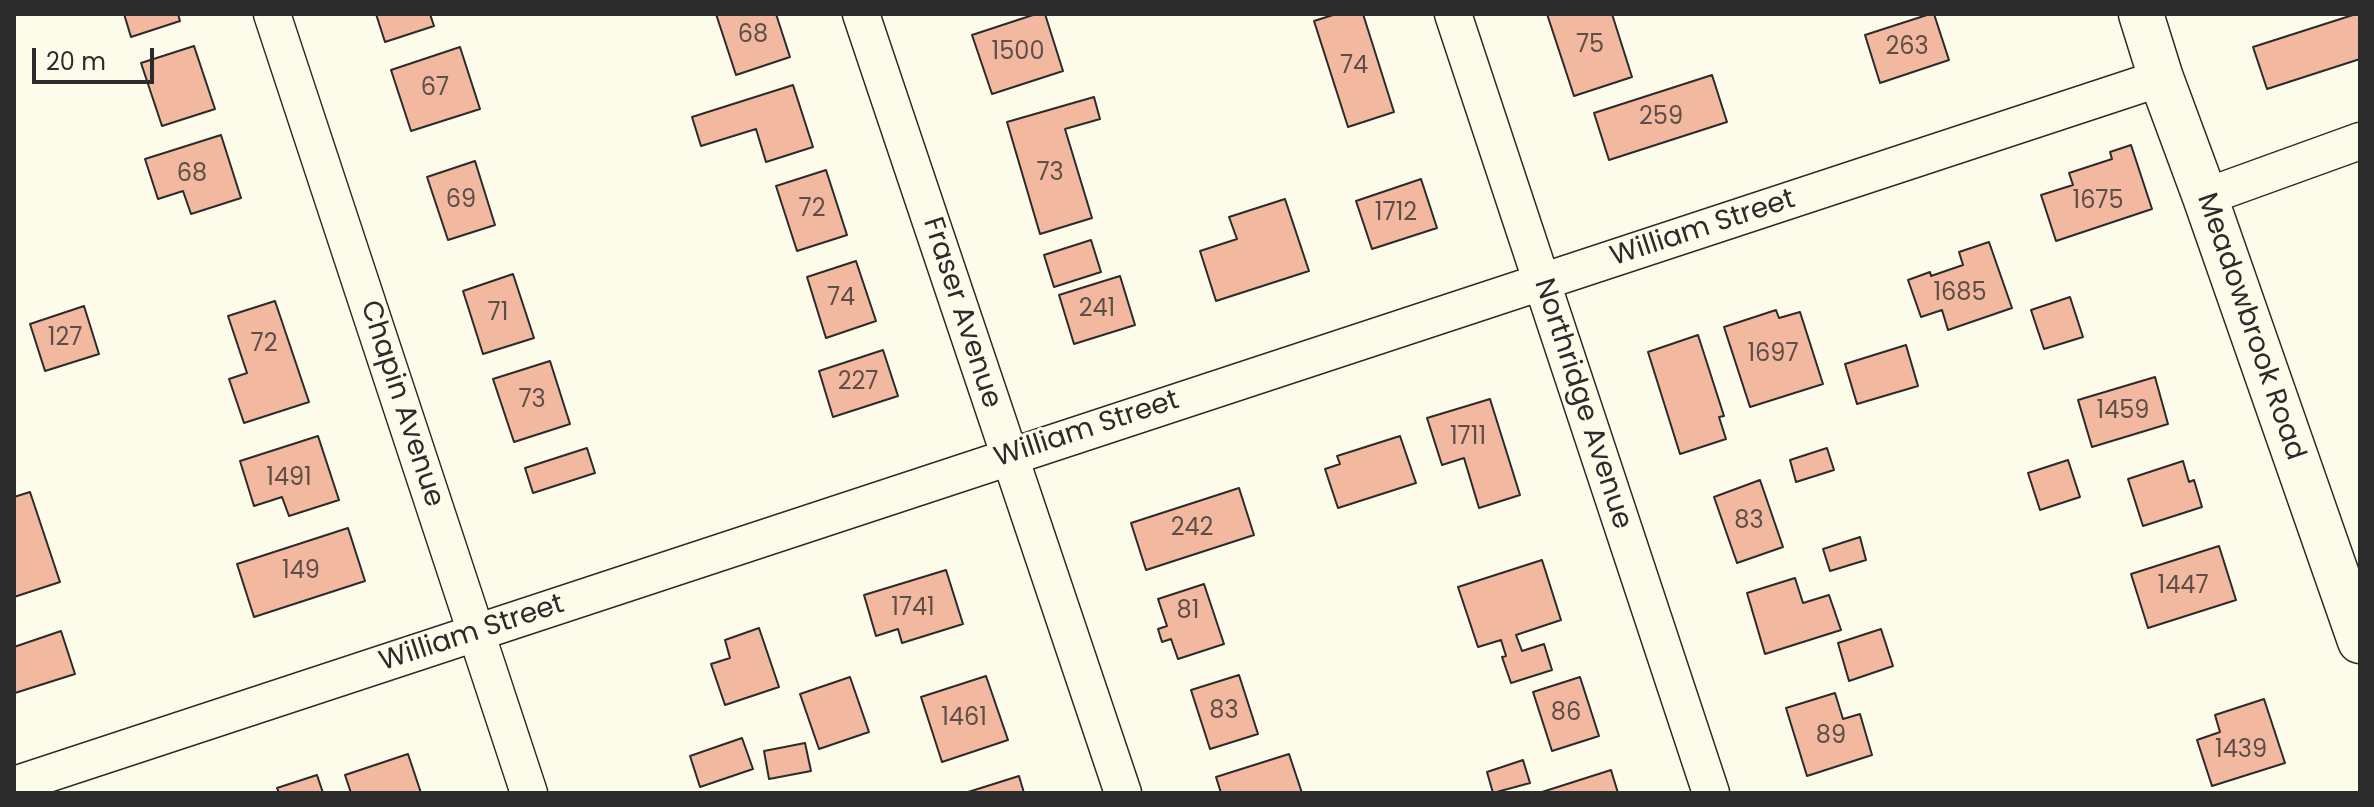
<!DOCTYPE html>
<style>
body{margin:0}
#map{position:relative;width:2374px;height:807px;overflow:hidden;background:#fdfbea;font-family:Poppins,sans-serif}
canvas{display:block}
.frame{position:absolute;inset:0;border:16px solid #2b2b2b;pointer-events:none}
.scale{position:absolute;left:32px;top:48px;width:122px;height:36px;box-sizing:border-box;border:4px solid #2b2b2b;border-top:0;padding-left:10px;font-size:24px;line-height:28px;white-space:nowrap;color:#2b2b2b;-webkit-text-stroke:6px #fdfbea;paint-order:stroke}
</style>
<div id="map">
<canvas width="2374" height="807"></canvas>
<div class="frame"></div>
<div class="scale">20 m</div>
</div>
<script>
const ctx = document.querySelector('canvas').getContext('2d');
ctx.lineJoin = 'round';
function fillPath(path, color) { ctx.fillStyle = color; ctx.fill(path, 'evenodd'); }
function stroke(path, color, width, dash) { ctx.strokeStyle = color; ctx.lineWidth = width; ctx.lineCap = dash ? 'butt' : 'round'; ctx.setLineDash(dash || []); ctx.stroke(path); }
function label(font, color, halo, rows, align = 'center') {
  ctx.font = font + ' Poppins,sans-serif'; ctx.lineWidth = 6; ctx.setLineDash([]); ctx.textBaseline = 'middle'; ctx.strokeStyle = halo; ctx.fillStyle = color; for (const [text, x, y, turn = 0] of rows) {
    ctx.save(); ctx.translate(x, y); ctx.rotate((+turn || 0) * Math.PI / 180); ctx.textAlign = isNaN(turn) ? turn : align; if (halo) ctx.strokeText(text, 0, 0); ctx.fillText(text, 0, 0); ctx.restore();
  }
}
const building = new Path2D(`
 M 124,14 L 178,14 L 180,21 L 131,37 Z
 M 376,14 L 430,14 L 434,26 L 385,42 Z
 M 716,14 L 776,14 L 790,57 L 736,75 Z
 M 1036,14 L 1045,14 L 1063,71 L 992,94 L 972,35 Z
 M 1336,14 L 1363,14 L 1394,112 L 1348,127 L 1314,21 Z
 M 1547,14 L 1612,14 L 1632,77 L 1574,96 Z
 M 1930,14 L 1934,14 L 1949,60 L 1880,83 L 1865,35 Z
 M 2356,14 L 2360,14 L 2360,59 L 2267,89 L 2253,47 Z
 M 194,46 L 215,109 L 162,126 L 141,63 Z
 M 460,47 L 480,109 L 411,131 L 391,70 Z
 M 1712,75 L 1727,122 L 1609,160 L 1594,113 Z
 M 793,85 L 813,147 L 766,162 L 756,129 L 701,146 L 692,117 Z
 M 1094,97 L 1100,119 L 1065,129 L 1092,218 L 1040,234 L 1007,122 Z
 M 221,135 L 241,198 L 191,214 L 183,191 L 158,199 L 145,159 Z
 M 2131,145 L 2152,209 L 2056,241 L 2041,195 L 2073,185 L 2069,173 L 2112,159 L 2110,152 Z
 M 475,161 L 495,225 L 448,240 L 427,177 Z
 M 826,170 L 847,235 L 797,251 L 776,186 Z
 M 1421,179 L 1437,228 L 1372,249 L 1356,201 Z
 M 1285,199 L 1309,271 L 1216,301 L 1200,251 L 1237,239 L 1229,217 Z
 M 1091,240 L 1101,272 L 1054,287 L 1044,255 Z
 M 1989,242 L 2012,308 L 1948,330 L 1942,310 L 1921,317 L 1908,280 L 1930,272 L 1931,276 L 1963,265 L 1959,252 Z
 M 856,261 L 876,321 L 826,338 L 807,277 Z
 M 513,274 L 534,338 L 483,354 L 463,291 Z
 M 1120,276 L 1135,325 L 1074,344 L 1059,295 Z
 M 2070,297 L 2083,337 L 2044,349 L 2031,310 Z
 M 275,301 L 309,402 L 244,423 L 229,379 L 247,373 L 228,316 Z
 M 84,306 L 99,354 L 45,371 L 30,324 Z
 M 1776,310 L 1779,318 L 1800,312 L 1823,384 L 1750,407 L 1724,327 Z
 M 1698,335 L 1724,416 L 1719,417 L 1726,439 L 1680,454 L 1648,352 Z
 M 1906,345 L 1918,386 L 1857,404 L 1845,364 Z
 M 883,350 L 898,396 L 833,417 L 819,371 Z
 M 550,361 L 570,424 L 514,442 L 493,379 Z
 M 2155,377 L 2168,424 L 2092,447 L 2078,400 Z
 M 1490,399 L 1520,495 L 1479,508 L 1464,458 L 1442,465 L 1427,418 Z
 M 318,436 L 339,500 L 289,516 L 282,497 L 254,506 L 240,461 Z
 M 1400,436 L 1416,483 L 1338,508 L 1325,469 L 1340,464 L 1337,456 Z
 M 587,448 L 595,473 L 533,493 L 525,468 Z
 M 1827,448 L 1834,470 L 1796,482 L 1790,460 Z
 M 2068,460 L 2080,497 L 2040,510 L 2028,473 Z
 M 2183,461 L 2189,482 L 2194,480 L 2202,507 L 2143,526 L 2128,479 Z
 M 1760,480 L 1783,547 L 1737,563 L 1714,497 Z
 M 1239,488 L 1254,535 L 1146,570 L 1131,523 Z
 M 30,492 L 60,582 L 14,597 L 14,497 Z
 M 348,528 L 365,581 L 254,617 L 237,564 Z
 M 1860,537 L 1866,560 L 1830,571 L 1823,549 Z
 M 2219,546 L 2236,600 L 2148,628 L 2131,574 Z
 M 1542,560 L 1561,620 L 1516,635 L 1522,651 L 1544,644 L 1552,670 L 1511,683 L 1502,657 L 1506,656 L 1501,640 L 1478,647 L 1458,587 Z
 M 946,570 L 963,624 L 902,643 L 898,629 L 876,636 L 864,595 Z
 M 1795,578 L 1803,603 L 1829,595 L 1841,630 L 1765,654 L 1747,593 Z
 M 1204,584 L 1224,644 L 1178,659 L 1171,639 L 1162,642 L 1158,629 L 1167,626 L 1158,599 Z
 M 759,628 L 779,687 L 725,705 L 711,664 L 730,658 L 725,640 Z
 M 1881,629 L 1893,666 L 1849,681 L 1838,643 Z
 M 61,631 L 75,674 L 15,693 L 14,647 Z
 M 1239,675 L 1258,734 L 1210,749 L 1191,690 Z
 M 986,676 L 1008,740 L 942,762 L 921,697 Z
 M 850,677 L 869,732 L 819,749 L 800,694 Z
 M 1580,677 L 1599,736 L 1552,751 L 1533,692 Z
 M 1835,693 L 1843,719 L 1860,714 L 1872,755 L 1807,776 L 1786,708 Z
 M 2264,699 L 2285,763 L 2212,786 L 2197,740 L 2220,732 L 2215,715 Z
 M 742,738 L 753,769 L 700,787 L 690,756 Z
 M 805,743 L 811,771 L 769,779 L 764,751 Z
 M 408,754 L 421,793 L 351,793 L 345,775 Z
 M 1289,754 L 1302,793 L 1221,793 L 1216,777 Z
 M 1523,760 L 1530,783 L 1493,793 L 1487,772 Z
 M 1611,770 L 1618,793 L 1543,793 L 1542,792 Z
 M 317,775 L 323,793 L 279,793 L 277,788 Z
 M 1019,776 L 1024,793 L 965,793 Z`);
const street = new Path2D(`
 M 272,14 L 529,793
 M 861,14 L 1123,793
 M 1453,14 L 1711,793
 M 2205,197 L 2360,141
 M 14,785 L 2161,78`);
const secondary = new Path2D(`
 M 2141,14 L 2161,78 L 2205,197 L 2360,641`);
const numberNames = [
 ["68",753,36],
 ["75",1590,46],
 ["263",1907,48],
 ["1500",1018,53],
 ["74",1354,67],
 ["67",435,89],
 ["259",1661,118],
 ["73",1050,174],
 ["68",192,175],
 ["69",461,201],
 ["1675",2098,202],
 ["72",812,210],
 ["1712",1396,214],
 ["1685",1960,294],
 ["74",841,299],
 ["241",1097,310],
 ["71",498,314],
 ["127",65,339],
 ["72",264,345],
 ["1697",1773,355],
 ["227",858,383],
 ["73",532,401],
 ["1459",2123,412],
 ["1711",1468,438],
 ["1491",289,479],
 ["83",1749,522],
 ["242",1192,529],
 ["149",301,572],
 ["1447",2183,587],
 ["1741",913,609],
 ["81",1188,612],
 ["83",1224,712],
 ["86",1566,714],
 ["1461",964,719],
 ["89",1831,737],
 ["1439",2241,751]
];
const streetNames = [
 ["William Street",1703,229,-18],
 ["Fraser Avenue",961,313,72],
 ["Meadowbrook Road",2250,327,71],
 ["Chapin Avenue",401,404,72],
 ["Northridge Avenue",1582,404,72],
 ["William Street",1087,430,-18],
 ["William Street",472,634,-18]
];
fillPath(building, '#f2b8a0');
stroke(building, '#2b2b2b', 2);
stroke(street, '#2b2b2b', 39);
stroke(secondary, '#2b2b2b', 47);
stroke(street, '#fdfbea', 36);
stroke(secondary, '#fdfbea', 44);
label('24px', '#5d4e48', null, numberNames);
label('28px', '#2b2b2b', '#fdfbea', streetNames);
</script>
